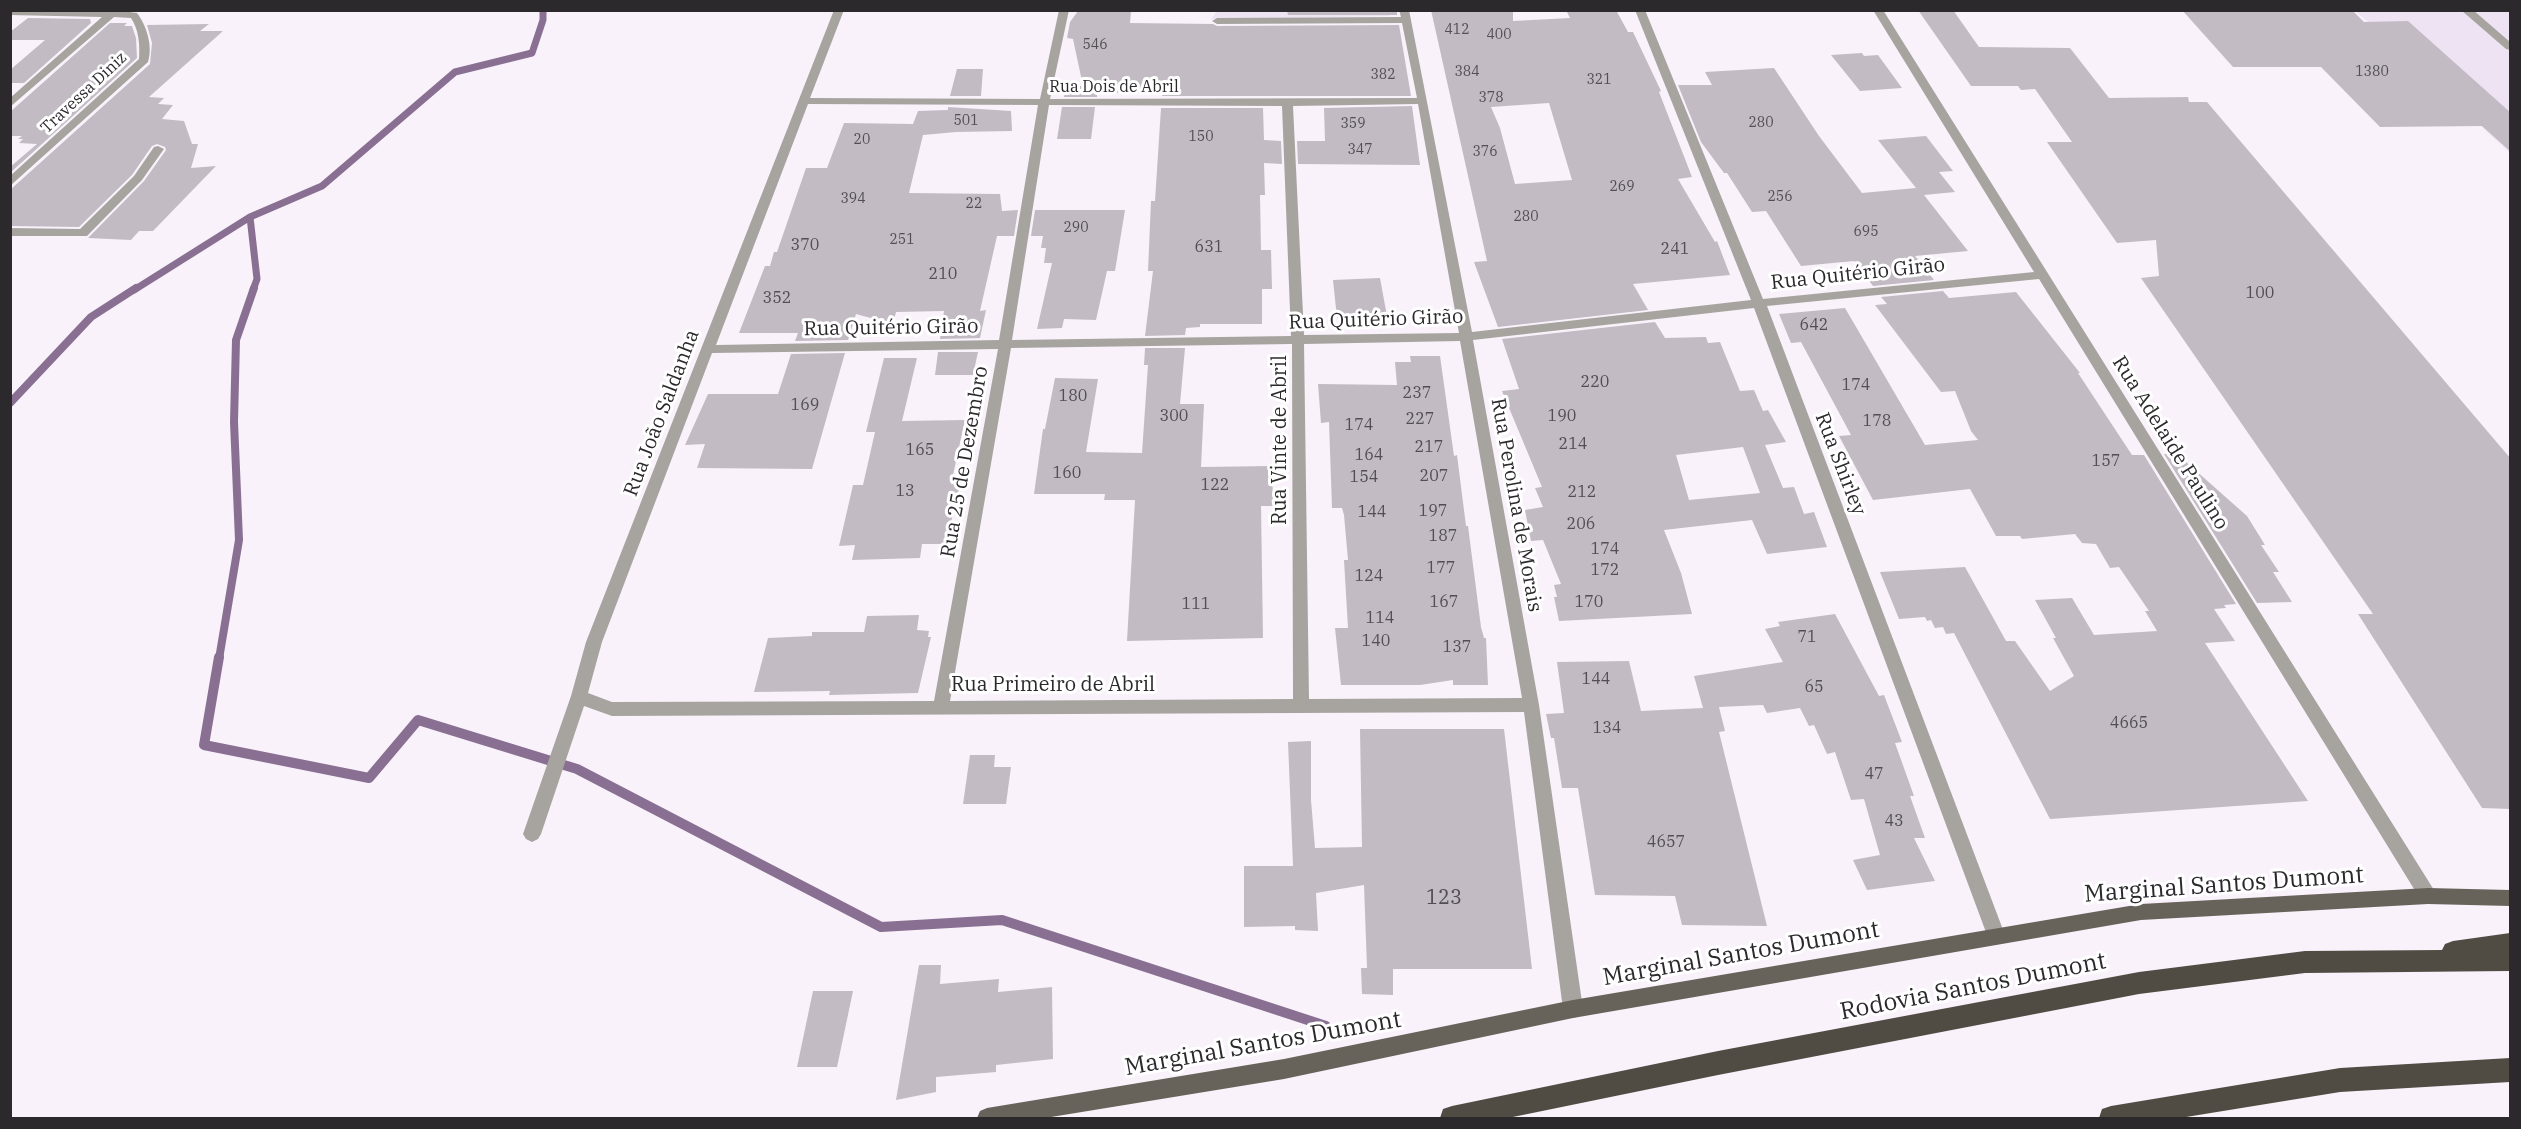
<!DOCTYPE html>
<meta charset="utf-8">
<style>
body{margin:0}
#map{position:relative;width:2521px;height:1129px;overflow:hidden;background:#f9f2fb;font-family:"IBM Plex Serif",serif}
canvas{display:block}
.frame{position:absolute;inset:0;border:12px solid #2c292d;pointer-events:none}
</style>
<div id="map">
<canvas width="2521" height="1129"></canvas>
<div class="frame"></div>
</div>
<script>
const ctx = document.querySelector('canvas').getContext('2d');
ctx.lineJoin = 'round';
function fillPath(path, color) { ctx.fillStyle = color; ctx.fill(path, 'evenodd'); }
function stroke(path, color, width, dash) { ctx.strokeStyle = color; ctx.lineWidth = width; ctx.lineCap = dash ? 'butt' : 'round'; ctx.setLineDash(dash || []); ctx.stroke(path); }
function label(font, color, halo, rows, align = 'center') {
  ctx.font = font + ' "IBM Plex Serif",serif'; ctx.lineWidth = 6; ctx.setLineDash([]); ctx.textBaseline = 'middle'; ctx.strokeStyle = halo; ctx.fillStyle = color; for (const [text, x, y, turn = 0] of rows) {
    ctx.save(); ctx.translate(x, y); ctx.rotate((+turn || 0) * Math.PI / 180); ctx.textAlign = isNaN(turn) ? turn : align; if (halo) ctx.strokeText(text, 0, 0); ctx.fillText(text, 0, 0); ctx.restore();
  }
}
const built = new Path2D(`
 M 1218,10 L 1388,10 L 1389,16 L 1211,19 Z
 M 2355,11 L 2510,11 L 2510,153 L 2368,22 Z`);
const streamFar2 = new Path2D(`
 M 250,217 L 257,279 L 253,290
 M 134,290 L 250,217 L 322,186 L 455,72 L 532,53 L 543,20 L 543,10`);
const streamFar1 = new Path2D(`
 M 10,403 L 91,317 L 136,288
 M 219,659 L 239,540 L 234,422 L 236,340 L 254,288`);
const stream = new Path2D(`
 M 219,657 L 204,745 L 369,778 L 418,720 L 577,769 L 881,927 L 1002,920 L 1326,1026`);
const building = new Path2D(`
 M 1287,10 L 1397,10 L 1397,15 L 1288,15 Z
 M 1431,10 L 1513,10 L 1513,21 L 1570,18 L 1566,10 L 1616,10 L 1628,32 L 1633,32 L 1661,91 L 1659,92 L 1692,177 L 1678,179 L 1715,242 L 1717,241 L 1730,275 L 1633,284 L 1648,310 L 1498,327 L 1474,262 L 1487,261 ZM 1549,103 L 1572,180 L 1515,184 L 1500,128 L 1491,107 Z
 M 1918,10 L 1953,10 L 1979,47 L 2070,48 L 2109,98 L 2188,97 L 2189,102 L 2207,102 L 2511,459 L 2511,809 L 2482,808 L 2358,614 L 2373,614 L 2141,278 L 2159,276 L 2156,240 L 2117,243 L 2047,142 L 2072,142 L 2035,89 L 2021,90 L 2018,86 L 1971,86 Z
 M 2182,10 L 2352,10 L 2364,22 L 2408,21 L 2511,113 L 2511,152 L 2482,126 L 2380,127 L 2321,67 L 2233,67 Z
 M 1078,11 L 1131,11 L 1130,23 L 1213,24 L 1217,26 L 1399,25 L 1411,96 L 1162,96 L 1163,92 L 1097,93 L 1097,97 L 1064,97 L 1066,86 L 1083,86 L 1073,39 L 1067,38 L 1070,22 Z
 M 28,18 L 90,19 L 91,23 L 24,83 L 10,83 L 10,70 L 45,40 L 10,40 L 10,32 Z
 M 110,23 L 127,23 L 124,26 L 132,26 L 136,38 L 137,58 L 10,173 L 10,167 L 37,144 L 19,143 L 23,139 L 18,139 L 22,136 L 10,136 L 10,112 Z
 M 209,24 L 200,31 L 223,31 L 149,97 L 164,98 L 158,104 L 173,105 L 162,119 L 184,121 L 192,144 L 198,144 L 191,168 L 216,166 L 153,231 L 139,231 L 131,240 L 88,238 L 144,181 L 166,150 L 165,147 L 157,144 L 152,146 L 132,175 L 79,227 L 10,226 L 10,190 L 150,64 L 152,43 L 147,25 Z
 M 1862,53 L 1864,56 L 1878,55 L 1902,88 L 1860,91 L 1831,55 Z
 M 1774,68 L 1819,136 L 1862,193 L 1916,188 L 1878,140 L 1926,136 L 1953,171 L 1939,172 L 1955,192 L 1924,195 L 1968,251 L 1915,256 L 1934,280 L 1873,286 L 1854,261 L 1801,266 L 1766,211 L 1752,212 L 1727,173 L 1724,173 L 1701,142 L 1678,85 L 1712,85 L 1705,72 Z
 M 957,69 L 983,69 L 981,96 L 950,96 Z
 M 1412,106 L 1420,165 L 1298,164 L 1297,141 L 1325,141 L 1324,108 Z
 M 948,107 L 1011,111 L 1012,131 L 956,132 L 923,135 L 909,193 L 1000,194 L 1002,211 L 1018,210 L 1014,236 L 997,236 L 980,311 L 986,310 L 980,338 L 940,339 L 944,311 L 896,312 L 893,324 L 856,314 L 848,340 L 795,341 L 798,333 L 739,333 L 765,266 L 770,266 L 774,252 L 777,252 L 806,168 L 827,168 L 844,123 L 913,124 L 918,111 L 948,110 Z
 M 1062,107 L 1095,107 L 1091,139 L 1057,139 Z
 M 1161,108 L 1263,108 L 1264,140 L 1281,141 L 1282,164 L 1264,163 L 1265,195 L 1260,195 L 1261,250 L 1271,250 L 1272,289 L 1262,289 L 1262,324 L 1200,324 L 1200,327 L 1186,328 L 1185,335 L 1145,336 L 1153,271 L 1148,271 L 1151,201 L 1155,201 Z
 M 1035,210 L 1125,210 L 1115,271 L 1107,271 L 1096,320 L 1064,319 L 1062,328 L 1037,329 L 1052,263 L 1044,263 L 1046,248 L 1041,248 L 1043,236 L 1031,236 Z
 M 1380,278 L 1387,316 L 1337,318 L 1333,280 Z
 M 1943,291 L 1949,298 L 2016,292 L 2080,373 L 2078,373 L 2132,455 L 2144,455 L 2236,604 L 2224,605 L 2226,608 L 2214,609 L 2235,641 L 2205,643 L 2308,801 L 2050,819 L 1954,633 L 1946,634 L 1943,627 L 1935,628 L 1931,620 L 1927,621 L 1925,617 L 1899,619 L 1880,572 L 1965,567 L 2006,641 L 2015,641 L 2050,691 L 2074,676 L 2053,638 L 2056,638 L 2035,600 L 2072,598 L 2094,635 L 2157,631 L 2145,611 L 2149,611 L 2119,567 L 2110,568 L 2096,544 L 2082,543 L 2075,534 L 2022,539 L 2020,536 L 1996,536 L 1970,489 L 1873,500 L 1839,436 L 1851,435 L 1801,342 L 1791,343 L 1779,314 L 1845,308 L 1925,445 L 1978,440 L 1971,431 L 1955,391 L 1941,392 L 1875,305 L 1887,304 L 1881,297 Z
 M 1655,322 L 1665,338 L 1706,337 L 1708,343 L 1720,342 L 1740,391 L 1754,390 L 1763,411 L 1768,410 L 1786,442 L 1765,445 L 1783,488 L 1794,487 L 1804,514 L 1814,512 L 1827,547 L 1767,554 L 1752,520 L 1664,530 L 1681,573 L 1692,614 L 1559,621 L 1554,597 L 1557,597 L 1554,585 L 1561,584 L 1543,540 L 1531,541 L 1525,510 L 1543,507 L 1535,488 L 1542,487 L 1502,391 L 1519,389 L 1502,339 ZM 1743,447 L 1760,493 L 1689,500 L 1676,455 Z
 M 1145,348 L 1185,348 L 1180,404 L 1204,404 L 1201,467 L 1272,466 L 1273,506 L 1261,506 L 1263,638 L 1127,641 L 1135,500 L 1104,500 L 1105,494 L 1034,494 L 1043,429 L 1045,429 L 1055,378 L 1098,379 L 1086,452 L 1142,453 L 1148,365 L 1144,365 Z
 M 938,352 L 978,352 L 973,375 L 935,375 Z
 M 845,353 L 812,469 L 697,468 L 705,444 L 685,445 L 708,394 L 778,394 L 791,354 Z
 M 1410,356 L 1440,356 L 1454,456 L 1457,455 L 1466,526 L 1468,526 L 1481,627 L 1484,638 L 1486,638 L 1488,685 L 1453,685 L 1453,680 L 1420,685 L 1341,685 L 1335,628 L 1348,628 L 1344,560 L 1348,560 L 1344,515 L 1342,508 L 1332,508 L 1329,422 L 1321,423 L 1318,384 L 1397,385 L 1395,362 L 1411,362 Z
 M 884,358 L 917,358 L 902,421 L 965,420 L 951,484 L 960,484 L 946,544 L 922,544 L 920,558 L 852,560 L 855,545 L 839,546 L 853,485 L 863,485 L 875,432 L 866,432 Z
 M 2164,454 L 2177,454 L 2247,516 L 2265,545 L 2261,545 L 2279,572 L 2273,572 L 2292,602 L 2257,603 Z
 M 1835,614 L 1879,696 L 1884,695 L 1902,742 L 1895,743 L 1914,796 L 1910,796 L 1925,838 L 1914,838 L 1935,881 L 1867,890 L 1853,860 L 1880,855 L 1864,799 L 1851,800 L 1835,752 L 1827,754 L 1814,725 L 1809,726 L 1800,708 L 1767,713 L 1763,705 L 1719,707 L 1725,731 L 1719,732 L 1767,926 L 1682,925 L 1675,896 L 1595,895 L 1578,788 L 1562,788 L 1554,738 L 1551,738 L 1546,714 L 1564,713 L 1557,662 L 1629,661 L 1641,711 L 1703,708 L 1694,676 L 1783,662 L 1765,629 L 1780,626 L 1778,622 Z
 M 919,615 L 917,630 L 929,631 L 928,637 L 931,637 L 918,693 L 829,695 L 830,691 L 754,692 L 768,638 L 812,636 L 812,632 L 864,632 L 867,616 Z
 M 1360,729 L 1504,729 L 1532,969 L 1393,969 L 1393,995 L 1362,994 L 1361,968 L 1367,968 L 1364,885 L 1316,893 L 1318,931 L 1295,930 L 1295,926 L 1244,927 L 1244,866 L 1293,866 L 1288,742 L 1311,741 L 1311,800 L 1315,848 L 1362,847 Z
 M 970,755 L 995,755 L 994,767 L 1011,767 L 1006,804 L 963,804 Z
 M 919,965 L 941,965 L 940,984 L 999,979 L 998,992 L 1052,987 L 1053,1059 L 996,1065 L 996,1072 L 936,1077 L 936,1092 L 896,1100 Z
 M 813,991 L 853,991 L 837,1067 L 797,1067 Z`);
const minor = new Path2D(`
 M 10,10 L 115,10 L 137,13 C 147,26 153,47 148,62 L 10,186 L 10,176 L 139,59 C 140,45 139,30 131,18 L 114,17 L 10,107 L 10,98 L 102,17 L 10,15 Z
 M 834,10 L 844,10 L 810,98 L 1040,99 L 1059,10 L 1069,10 L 1050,99 L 1417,98 L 1402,23 L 1217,24 L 1212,21 L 1217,18 L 1401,17 L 1399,10 L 1409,10 L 1472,332 L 1751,300 L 1635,10 L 1645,10 L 1763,299 L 2034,272 L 1873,10 L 1883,10 L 2434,890 L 2437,896 L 2434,902 L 2428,904 L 2422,902 L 2039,279 L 1767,306 L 2005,935 L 2003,941 L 1996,944 L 1989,941 L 1987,935 L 1754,308 L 1473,340 L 1539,705 L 1583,1009 L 1580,1016 L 1573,1018 L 1566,1016 L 1563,1009 L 1524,712 L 612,716 L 584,706 L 541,834 L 538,839 L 532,842 L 526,839 L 523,834 L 571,696 L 586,642 ZM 808,104 L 1038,105 L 999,340 L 716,345 ZM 1418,104 L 1459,333 L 1304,335 L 1293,106 ZM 1049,105 L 1282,106 L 1291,336 L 1012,340 ZM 1460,341 L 1522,698 L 1309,699 L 1304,344 ZM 1292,344 L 1293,699 L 950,701 L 1011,348 ZM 998,349 L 934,701 L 612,702 L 588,693 L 602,642 L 712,353 Z
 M 2461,10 L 2473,10 L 2510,42 L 2510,50 L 2506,49 Z
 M 158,146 L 164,149 L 142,180 L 87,236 L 10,236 L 10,228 L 80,229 L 134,176 L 154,147 Z`);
const major = new Path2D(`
 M 2428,888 L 2510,890 L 2510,906 L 2428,904 L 2141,920 L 1573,1018 L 1284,1079 L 1045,1118 L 977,1118 L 980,1111 L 987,1108 L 1284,1059 L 1573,1000 L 2141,904 Z`);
const highway = new Path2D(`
 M 2510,933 L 2510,971 L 2305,973 L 2139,994 L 1718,1075 L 1508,1118 L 1440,1118 L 1443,1109 L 1452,1106 L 1718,1051 L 2139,972 L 2305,951 L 2442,950 L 2445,944 L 2453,941 Z
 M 2510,1058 L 2510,1082 L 2340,1092 L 2180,1118 L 2099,1118 L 2102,1109 L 2111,1106 L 2340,1068 Z`);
const farNumbernames = [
 ["412",1457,30],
 ["400",1499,35],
 ["546",1095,45],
 ["384",1467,72],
 ["1380",2372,72],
 ["382",1383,75],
 ["321",1599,80],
 ["378",1491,98],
 ["501",966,121],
 ["280",1761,123],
 ["359",1353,124],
 ["150",1201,137],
 ["20",862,140],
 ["347",1360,150],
 ["376",1485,152],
 ["269",1622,187],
 ["256",1780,197],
 ["394",853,199],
 ["22",974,204],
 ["280",1526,217],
 ["290",1076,228],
 ["695",1866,232],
 ["251",902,240]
];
const farStreetnames = [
 ["Rua Dois de Abril",1114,87],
 ["Travessa Diniz",84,93,-43]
];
const numberNames = [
 ["370",805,245],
 ["631",1209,247],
 ["241",1675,249],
 ["210",943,274],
 ["100",2260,293],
 ["352",777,298],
 ["642",1814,325],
 ["220",1595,382],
 ["174",1856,385],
 ["237",1417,393],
 ["180",1073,396],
 ["169",805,405],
 ["300",1174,416],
 ["190",1562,416],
 ["227",1420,419],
 ["178",1877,421],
 ["174",1359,425],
 ["214",1573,444],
 ["217",1429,447],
 ["165",920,450],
 ["164",1369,455],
 ["157",2106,461],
 ["160",1067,473],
 ["207",1434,476],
 ["154",1364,477],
 ["122",1215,485],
 ["13",905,491],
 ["212",1582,492],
 ["197",1433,511],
 ["144",1372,512],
 ["206",1581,524],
 ["187",1443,536],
 ["174",1605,549],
 ["177",1441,568],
 ["172",1605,570],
 ["124",1369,576],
 ["167",1444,602],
 ["170",1589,602],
 ["111",1196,604],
 ["114",1380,618],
 ["71",1807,637],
 ["140",1376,641],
 ["137",1457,647],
 ["144",1596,679],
 ["65",1814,687],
 ["4665",2129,723],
 ["134",1607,728],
 ["47",1874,774],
 ["43",1894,821],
 ["4657",1666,842]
];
const streetNames = [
 ["Rua Quitério Girão",1858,274,-6],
 ["Rua Quitério Girão",1376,320,-2],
 ["Rua Quitério Girão",891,328,-1],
 ["Rua João Saldanha",662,413,-69],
 ["Rua Vinte de Abril",1280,440,-90],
 ["Rua Adelaide Paulino",2170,443,58],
 ["Rua 25 de Dezembro",965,462,-80],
 ["Rua Shirley",1840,464,69],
 ["Rua Perolina de Morais",1516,505,80],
 ["Rua Primeiro de Abril",1053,685]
];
const nearNumbernames = [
 ["123",1444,898]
];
const nearStreetnames = [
 ["Marginal Santos Dumont",2224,885,-4],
 ["Marginal Santos Dumont",1741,954,-10],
 ["Rodovia Santos Dumont",1973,987,-11],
 ["Marginal Santos Dumont",1263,1044,-10]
];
fillPath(built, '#eee3f3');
stroke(streamFar2, '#897092', 7);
stroke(streamFar1, '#897092', 8);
stroke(stream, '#897092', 10);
fillPath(building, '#c2bbc4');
fillPath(minor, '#a7a4a0');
fillPath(major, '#67635b');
fillPath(highway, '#514c43');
label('14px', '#524e53', null, farNumbernames);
label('16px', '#2c292d', '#fff', farStreetnames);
label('16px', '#524e53', null, numberNames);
label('20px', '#2c292d', '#fff', streetNames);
label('20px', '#524e53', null, nearNumbernames);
label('24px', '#2c292d', '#fff', nearStreetnames);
</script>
